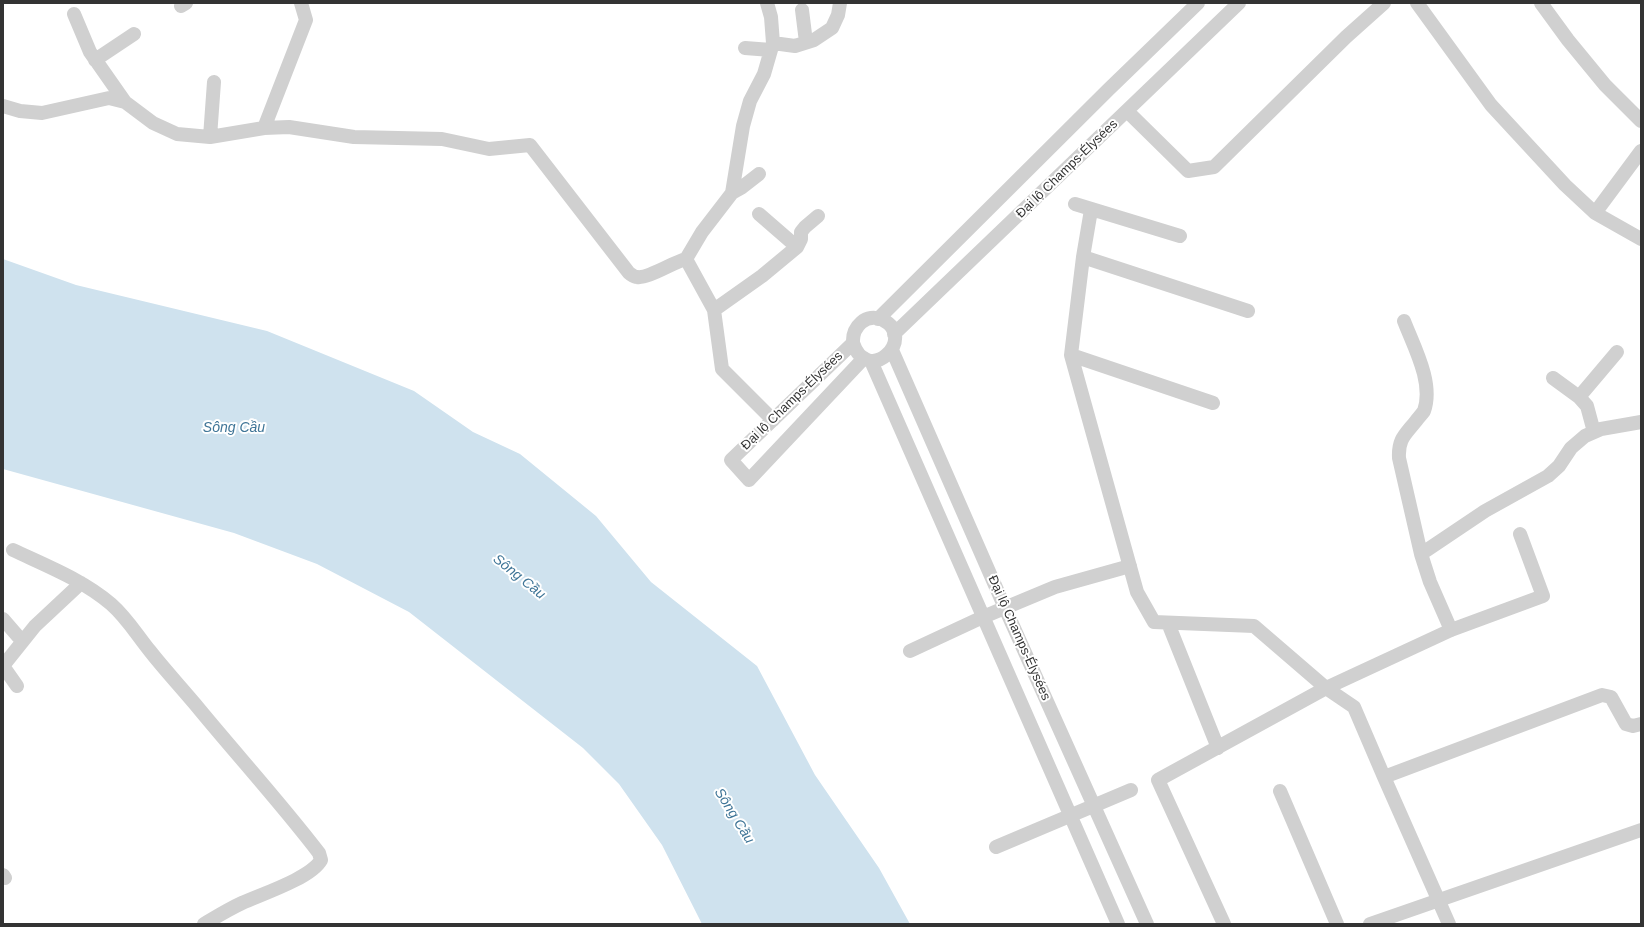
<!DOCTYPE html>
<meta charset="utf-8">
<style>
body{margin:0}
#map{position:relative;width:1644px;height:927px;overflow:hidden;background:#fff;font-family:Helvetica,sans-serif}
canvas{display:block}
.frame{position:absolute;inset:0;border:4px solid #333;pointer-events:none}
</style>
<div id="map">
<canvas width="1644" height="927"></canvas>
<div class="frame"></div>
</div>
<script>
const ctx = document.querySelector('canvas').getContext('2d');
ctx.lineJoin = 'round';
function fillPath(path, color) { ctx.fillStyle = color; ctx.fill(path, 'evenodd'); }
function stroke(path, color, width, dash) { ctx.strokeStyle = color; ctx.lineWidth = width; ctx.lineCap = dash ? 'butt' : 'round'; ctx.setLineDash(dash || []); ctx.stroke(path); }
function label(font, color, halo, rows, align = 'center') {
  ctx.font = font + ' Helvetica,sans-serif'; ctx.lineWidth = 4; ctx.setLineDash([]); ctx.textBaseline = 'middle'; ctx.strokeStyle = halo; ctx.fillStyle = color; for (const [text, x, y, turn = 0] of rows) {
    ctx.save(); ctx.translate(x, y); ctx.rotate((+turn || 0) * Math.PI / 180); ctx.textAlign = isNaN(turn) ? turn : align; if (halo) ctx.strokeText(text, 0, 0); ctx.fillText(text, 0, 0); ctx.restore();
  }
}
const water = new Path2D(`
 M 3,259 L 76,285 L 267,331 L 414,391 L 473,432 L 520,454 L 596,516 L 651,582 L 757,666 L 815,775 L 879,868 L 910,924 L 702,924 L 662,845 L 619,784 L 583,748 L 409,612 L 317,564 L 234,533 L 3,469 Z`);
const minor = new Path2D(`
 M 767,3 L 771,17 L 773,43 L 764,74 L 750,101 L 743,126 L 732,193 L 702,232 L 686,259 L 714,310 L 722,369 L 773,420
 M 1417,3 L 1491,105 L 1565,185 L 1595,213 L 1641,239
 M 1541,3 L 1568,40 L 1605,85 L 1641,121
 M 181,6 L 186,3
 M 802,10 L 806,42
 M 74,14 L 90,52 L 125,102
 M 773,43 L 795,46 L 814,40 L 832,28 L 838,15 L 840,3
 M 745,48 L 771,50
 M 95,60 L 134,34
 M 3,106 L 20,111 L 42,113 L 109,98 L 125,102 L 153,123 L 177,134 L 210,137 L 264,128 L 289,127 L 354,137 L 442,139 L 489,149 L 530,145 L 629,273 C 632,275 634,277 637,277 C 648,279 673,262 686,259
 M 1127,111 L 1188,171 L 1214,167 L 1346,37 L 1384,3
 M 264,128 L 306,20 L 301,3
 M 210,137 L 214,82
 M 732,193 L 741,188 L 759,174
 M 1075,204 L 1180,236
 M 1091,210 L 1083,257 L 1071,355 L 1137,592 L 1154,622 L 1254,626 L 1326,688 L 1354,707 L 1384,777 L 1449,924
 M 1595,213 L 1641,151
 M 759,214 L 797,247
 M 1083,257 L 1248,311
 M 714,310 L 762,276 L 797,247 L 801,239 L 801,232 L 805,227 L 818,216
 M 878,319 L 1108,90 L 1198,3
 M 1404,321 C 1414,347 1434,383 1424,411 C 1422,414 1419,417 1416,421 C 1405,435 1398,439 1399,458 L 1421,554 L 1430,582 L 1451,630
 M 894,334 L 1239,3
 M 853,343 C 868,387 918,338 883,320 C 866,312 852,327 853,343 L 731,460 L 749,480 L 864,358
 M 892,350 L 1005,608 L 1147,924
 M 1071,355 L 1213,403
 M 871,361 L 1118,924
 M 1553,378 L 1579,397 L 1587,406 L 1594,432
 M 1579,397 L 1617,352
 M 13,550 C 47,566 83,580 111,604 C 127,618 137,635 150,651 C 164,669 180,686 195,704 C 236,754 280,802 319,853 L 321,860 C 311,878 262,894 242,903 C 229,909 216,917 204,924
 M 1421,554 L 1485,511 L 1548,476 L 1559,466 L 1571,448 L 1585,436 L 1601,429 L 1641,422
 M 3,619 L 22,641
 M 1168,623 L 1218,748
 M 910,651 L 983,617 L 1055,587 L 1130,566
 M 17,686 L 3,666 L 35,626 L 81,583
 M 1384,777 L 1602,695 L 1611,697 L 1626,724 L 1633,726 L 1641,724
 M 1280,791 L 1337,924
 M 996,847 L 1131,790
 M 3,875 L 5,878
 M 1224,924 L 1158,780 L 1326,688 L 1451,630 L 1543,596 L 1520,534
 M 1370,924 L 1641,830`);
const streetNames = [
 ["Đại lộ Champs-Élysées",1067,169,-44],
 ["Đại lộ Champs-Élysées",792,401,-44],
 ["Đại lộ Champs-Élysées",1019,638,66]
];
const waterNames = [
 ["Sông Cầu",234,428],
 ["Sông Cầu",519,577,39],
 ["Sông Cầu",734,816,58]
];
fillPath(water, '#cfe2ee');
stroke(minor, '#d0d0d0', 14);
label('13px', '#333', '#fff', streetNames);
label('italic 14px', '#3f7597', '#fff', waterNames);
</script>
